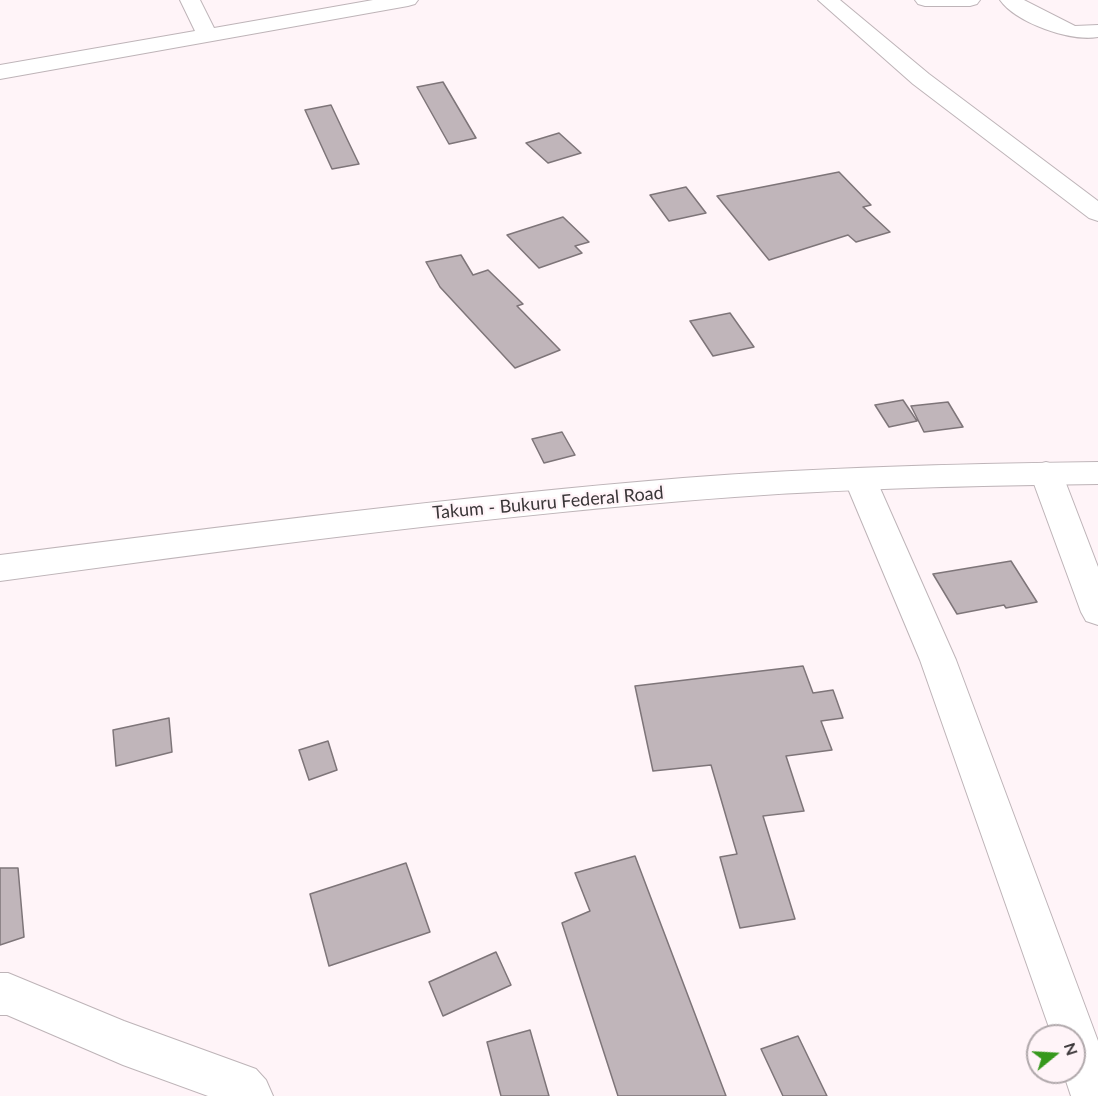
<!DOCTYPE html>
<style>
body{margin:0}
#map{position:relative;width:1098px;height:1096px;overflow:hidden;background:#fff4f8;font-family:Lato,sans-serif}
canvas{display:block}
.north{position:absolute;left:1026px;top:1024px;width:60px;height:60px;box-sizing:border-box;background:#fff4f8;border:2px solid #b0a8ab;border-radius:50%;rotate:72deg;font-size:16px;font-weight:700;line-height:24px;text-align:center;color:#3a3638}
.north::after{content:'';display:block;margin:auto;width:21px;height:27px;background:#36981c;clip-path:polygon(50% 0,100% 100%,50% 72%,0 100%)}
</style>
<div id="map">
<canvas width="1098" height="1096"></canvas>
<div class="north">N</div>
</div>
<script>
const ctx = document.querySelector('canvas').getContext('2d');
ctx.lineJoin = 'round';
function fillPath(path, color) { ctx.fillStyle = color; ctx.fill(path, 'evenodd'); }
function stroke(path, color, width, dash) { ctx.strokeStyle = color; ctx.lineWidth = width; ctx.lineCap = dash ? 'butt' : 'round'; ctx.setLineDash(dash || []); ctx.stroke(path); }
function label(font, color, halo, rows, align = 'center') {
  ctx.font = font + ' Lato,sans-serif'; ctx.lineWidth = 4.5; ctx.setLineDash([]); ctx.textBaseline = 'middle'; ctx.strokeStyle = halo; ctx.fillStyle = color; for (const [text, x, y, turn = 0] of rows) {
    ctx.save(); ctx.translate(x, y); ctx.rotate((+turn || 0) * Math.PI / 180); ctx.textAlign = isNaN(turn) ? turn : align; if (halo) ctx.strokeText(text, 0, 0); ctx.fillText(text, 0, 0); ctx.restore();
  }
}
const building = new Path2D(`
 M 443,82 L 476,138 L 449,144 L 417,87 Z
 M 331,105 L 347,139 L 359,164 L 332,169 L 305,110 Z
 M 559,133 L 581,153 L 548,163 L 526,143 Z
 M 839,172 L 871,205 L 863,207 L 890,232 L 856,242 L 848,235 L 769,260 L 717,196 Z
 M 686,187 L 706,213 L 669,221 L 650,195 Z
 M 563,217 L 589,242 L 575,246 L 582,253 L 539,268 L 507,235 Z
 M 461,255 L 473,275 L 488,270 L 523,304 L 517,306 L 560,350 L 515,368 L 440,287 L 426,262 Z
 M 730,313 L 754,347 L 713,356 L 690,321 Z
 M 903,400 L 917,421 L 889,427 L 875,405 Z
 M 948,402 L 963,427 L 924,432 L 911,406 Z
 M 562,432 L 575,455 L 544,463 L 532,439 Z
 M 1011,561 L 1037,602 L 1006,608 L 1004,605 L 957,614 L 933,574 Z
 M 803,666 L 813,693 L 833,690 L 843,718 L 821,721 L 832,750 L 786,756 L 804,811 L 763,816 L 795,919 L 740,928 L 720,857 L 737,854 L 711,765 L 653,771 L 635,686 Z
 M 169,718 L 172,752 L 116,766 L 113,730 Z
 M 328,741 L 337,770 L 309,780 L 299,750 Z
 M 635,856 L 726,1096 L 618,1096 L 562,923 L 590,911 L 575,873 Z
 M 406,863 L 430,932 L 329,966 L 310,894 Z
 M 0,868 L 18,868 L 24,937 L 0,945 Z
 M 496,952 L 511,985 L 443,1016 L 429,982 Z
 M 530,1030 L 549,1096 L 501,1096 L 487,1042 Z
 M 798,1036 L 827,1096 L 783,1096 L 761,1049 Z`);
const minor = new Path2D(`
 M 180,0 L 200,0 L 214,28 L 373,0 L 418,0 L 415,4 L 408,6 L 0,79 L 0,65 L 195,31 Z
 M 818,0 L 840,0 L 929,74 L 1098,201 L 1098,221 L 1089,218 L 913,84 Z
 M 915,0 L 980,0 L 977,4 L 970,6 L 925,6 L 918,4 Z
 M 1000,0 L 1024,0 L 1075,26 L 1098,25 L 1098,37 C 1071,42 1016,23 1000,0 Z
 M 1046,462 L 1057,465 L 1062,473 L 1098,567 L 1098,625 L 1086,621 L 1081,612 L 1030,473 L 1035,465 Z
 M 860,468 L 871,471 L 876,479 L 956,660 L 1098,1041 L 1098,1096 L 1071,1096 L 1063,1072 L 1074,1072 L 1074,1036 L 1052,1036 L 920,660 L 844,479 L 849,471 Z
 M 0,973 L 8,973 L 124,1021 L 256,1069 L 266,1080 L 273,1096 L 208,1096 L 123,1065 L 7,1015 L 0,1015 Z`);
const major = new Path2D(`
 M 1098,462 L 1098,484 C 959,486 821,489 683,501 C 454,520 227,550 0,581 L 0,555 C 227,526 454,497 683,478 C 821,467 959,464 1098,462 Z`);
const streetNames = [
 ["Takum - Bukuru Federal Road",548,503,-5]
];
fillPath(building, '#c0b5ba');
stroke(building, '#7e7579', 1.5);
stroke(minor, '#beb4b8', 2);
stroke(major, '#beb4b8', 2);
fillPath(minor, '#fff');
fillPath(major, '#fff');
label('18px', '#3a3638', '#fff4f8', streetNames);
</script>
